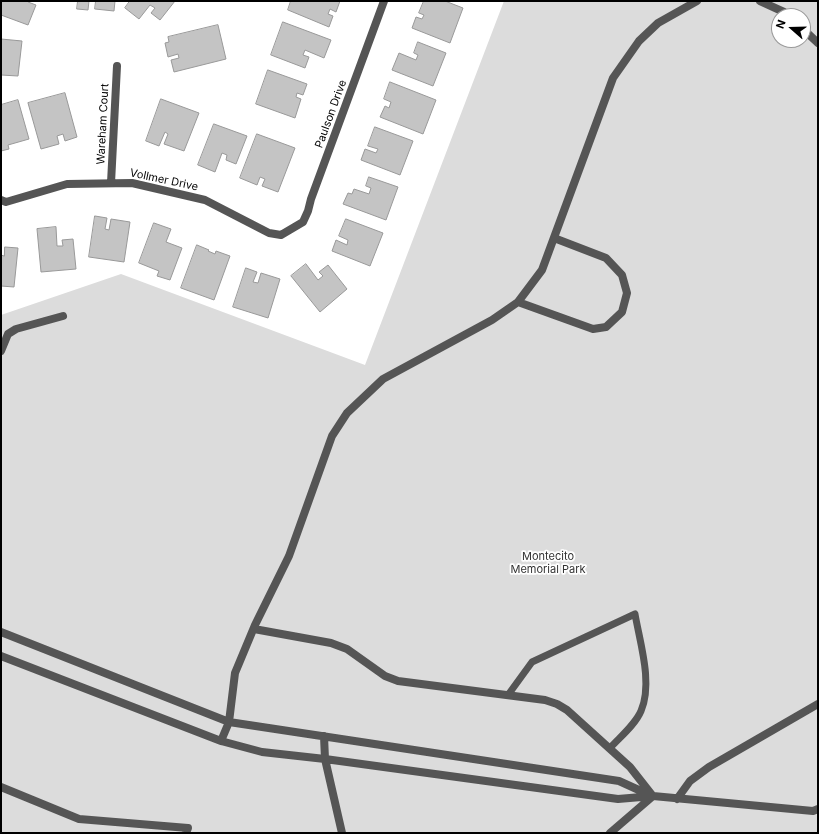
<!DOCTYPE html>
<style>
body{margin:0}
#map{position:relative;width:819px;height:834px;overflow:hidden;background:#fff;font-family:Inter,sans-serif}
canvas{display:block}
.frame{position:absolute;inset:0;border:2px solid #000;pointer-events:none}
.north{position:absolute;left:771px;top:8px;width:40px;height:40px;box-sizing:border-box;background:#fff;border:1px solid #999;border-radius:50%;rotate:290deg;font-size:11px;font-weight:700;line-height:16px;text-align:center;color:#000}
.north::after{content:'';display:block;margin:auto;width:14px;height:18px;background:#000;clip-path:polygon(50% 0,100% 100%,50% 72%,0 100%)}
</style>
<div id="map">
<canvas width="819" height="834"></canvas>
<div class="frame"></div>
<div class="north">N</div>
</div>
<script>
const ctx = document.querySelector('canvas').getContext('2d');
ctx.lineJoin = 'round';
function fillPath(path, color) { ctx.fillStyle = color; ctx.fill(path, 'evenodd'); }
function stroke(path, color, width, dash) { ctx.strokeStyle = color; ctx.lineWidth = width; ctx.lineCap = dash ? 'butt' : 'round'; ctx.setLineDash(dash || []); ctx.stroke(path); }
function label(font, color, halo, rows, align = 'center') {
  ctx.font = font + ' Inter,sans-serif'; ctx.lineWidth = 3.5; ctx.setLineDash([]); ctx.textBaseline = 'middle'; ctx.strokeStyle = halo; ctx.fillStyle = color; for (const [text, x, y, turn = 0] of rows) {
    ctx.save(); ctx.translate(x, y); ctx.rotate((+turn || 0) * Math.PI / 180); ctx.textAlign = isNaN(turn) ? turn : align; if (halo) ctx.strokeText(text, 0, 0); ctx.fillText(text, 0, 0); ctx.restore();
  }
}
const green = new Path2D(`
 M 504,1 L 818,1 L 818,833 L 1,833 L 1,315 L 121,274 L 365,365 ZM 779,16 L 803,16 L 803,40 L 779,40 Z`);
const building = new Path2D(`
 M 1,1 L 29,1 L 28,2 L 36,5 L 28,25 L 1,15 Z
 M 78,1 L 89,1 L 88,10 L 77,9 Z
 M 96,1 L 115,1 L 114,11 L 95,9 Z
 M 130,1 L 175,1 L 160,20 L 151,13 L 155,8 L 150,5 L 139,19 L 125,8 Z
 M 291,1 L 340,1 L 336,12 L 330,9 L 328,14 L 333,16 L 329,27 L 288,10 Z
 M 424,1 L 445,1 L 463,8 L 450,43 L 412,28 L 416,17 L 422,19 L 424,15 L 419,13 Z
 M 283,22 L 331,40 L 324,58 L 305,50 L 303,55 L 309,57 L 305,68 L 271,55 Z
 M 218,25 L 226,59 L 174,72 L 171,60 L 179,58 L 178,54 L 168,57 L 165,43 L 169,42 L 168,37 Z
 M 1,39 L 22,41 L 18,76 L 1,75 Z
 M 418,42 L 446,53 L 433,86 L 392,70 L 399,53 L 416,60 L 418,55 L 414,53 Z
 M 268,70 L 307,84 L 303,95 L 297,93 L 296,97 L 301,99 L 295,118 L 256,104 Z
 M 390,82 L 436,100 L 423,134 L 380,117 L 385,106 L 389,108 L 391,102 L 384,99 Z
 M 65,93 L 77,137 L 65,141 L 63,134 L 57,136 L 59,144 L 41,149 L 28,103 Z
 M 161,99 L 199,113 L 184,151 L 164,144 L 168,134 L 165,132 L 159,146 L 146,141 Z
 M 18,100 L 29,139 L 8,145 L 9,149 L 1,151 L 1,105 Z
 M 214,124 L 247,136 L 236,164 L 226,160 L 227,155 L 222,153 L 215,172 L 198,165 Z
 M 375,127 L 413,141 L 400,175 L 361,160 L 365,149 L 376,153 L 378,149 L 368,146 Z
 M 257,134 L 295,148 L 278,192 L 262,186 L 265,179 L 260,177 L 257,185 L 240,178 Z
 M 369,177 L 398,187 L 386,220 L 343,204 L 348,193 L 352,194 L 354,189 L 369,194 L 371,188 L 366,186 Z
 M 95,216 L 107,218 L 105,229 L 109,230 L 111,219 L 130,222 L 124,262 L 89,257 Z
 M 346,219 L 383,233 L 370,266 L 332,251 L 336,240 L 347,245 L 348,240 L 339,236 Z
 M 154,223 L 171,229 L 166,242 L 182,248 L 170,280 L 157,276 L 159,271 L 139,263 Z
 M 56,227 L 57,246 L 63,246 L 62,240 L 73,239 L 76,269 L 41,272 L 37,229 Z
 M 197,245 L 209,250 L 208,251 L 215,254 L 216,251 L 230,256 L 214,300 L 181,288 Z
 M 5,247 L 18,248 L 14,287 L 1,286 L 1,255 L 4,256 Z
 M 306,264 L 318,280 L 323,276 L 319,272 L 328,265 L 347,289 L 320,312 L 291,276 Z
 M 246,268 L 257,272 L 253,282 L 258,283 L 261,273 L 280,279 L 268,318 L 233,307 Z`);
const service = new Path2D(`
 M 508,695 L 532,662 L 635,614 C 640,643 653,683 641,711 C 635,725 620,737 610,748`);
const minor = new Path2D(`
 M 760,1 L 784,12 L 789,16
 M 803,29 L 818,43
 M 111,183 L 117,66
 M 1,200 L 6,202 L 67,184 L 132,183 L 205,200 L 269,233 L 281,235 L 303,222 L 308,211 L 311,199 L 384,1
 M 518,302 L 593,329 L 606,327 L 622,312 L 627,293 L 622,275 L 606,258 L 554,238
 M 1,351 L 8,334 L 16,329 L 63,316
 M 254,629 L 331,643 L 347,649 L 385,676 L 398,681 L 545,700 L 557,704 L 567,710 L 630,767 L 652,795
 M 1,632 L 229,722 L 619,781 L 652,796
 M 1,656 L 221,741 L 262,752 L 325,759 L 618,799 L 653,796 L 813,811 L 818,809
 M 324,736 L 325,759 L 342,833
 M 221,741 L 229,722 L 235,673 L 255,625 L 289,556 L 332,436 L 347,413 L 383,379 L 492,320 L 518,302 L 542,270 L 613,78 L 639,41 L 658,23 L 697,1
 M 1,787 L 79,819 L 188,828 L 186,833
 M 677,799 L 690,781 L 709,767 L 818,704
 M 610,833 L 653,796`);
const streetNames = [
 ["Paulson Drive",331,114,-70],
 ["Wareham Court",103,124,-87],
 ["Vollmer Drive",164,180,12]
];
const parkNames = [
 ["Montecito",548,557],
 ["Memorial Park",548,570]
];
fillPath(green, '#dcdcdc');
fillPath(building, '#c4c4c4');
stroke(building, '#999', 1);
stroke(service, '#555', 7);
stroke(minor, '#555', 8);
label('11px', '#000', '#fff', streetNames);
label('11px', '#333', '#fff', parkNames);
</script>
